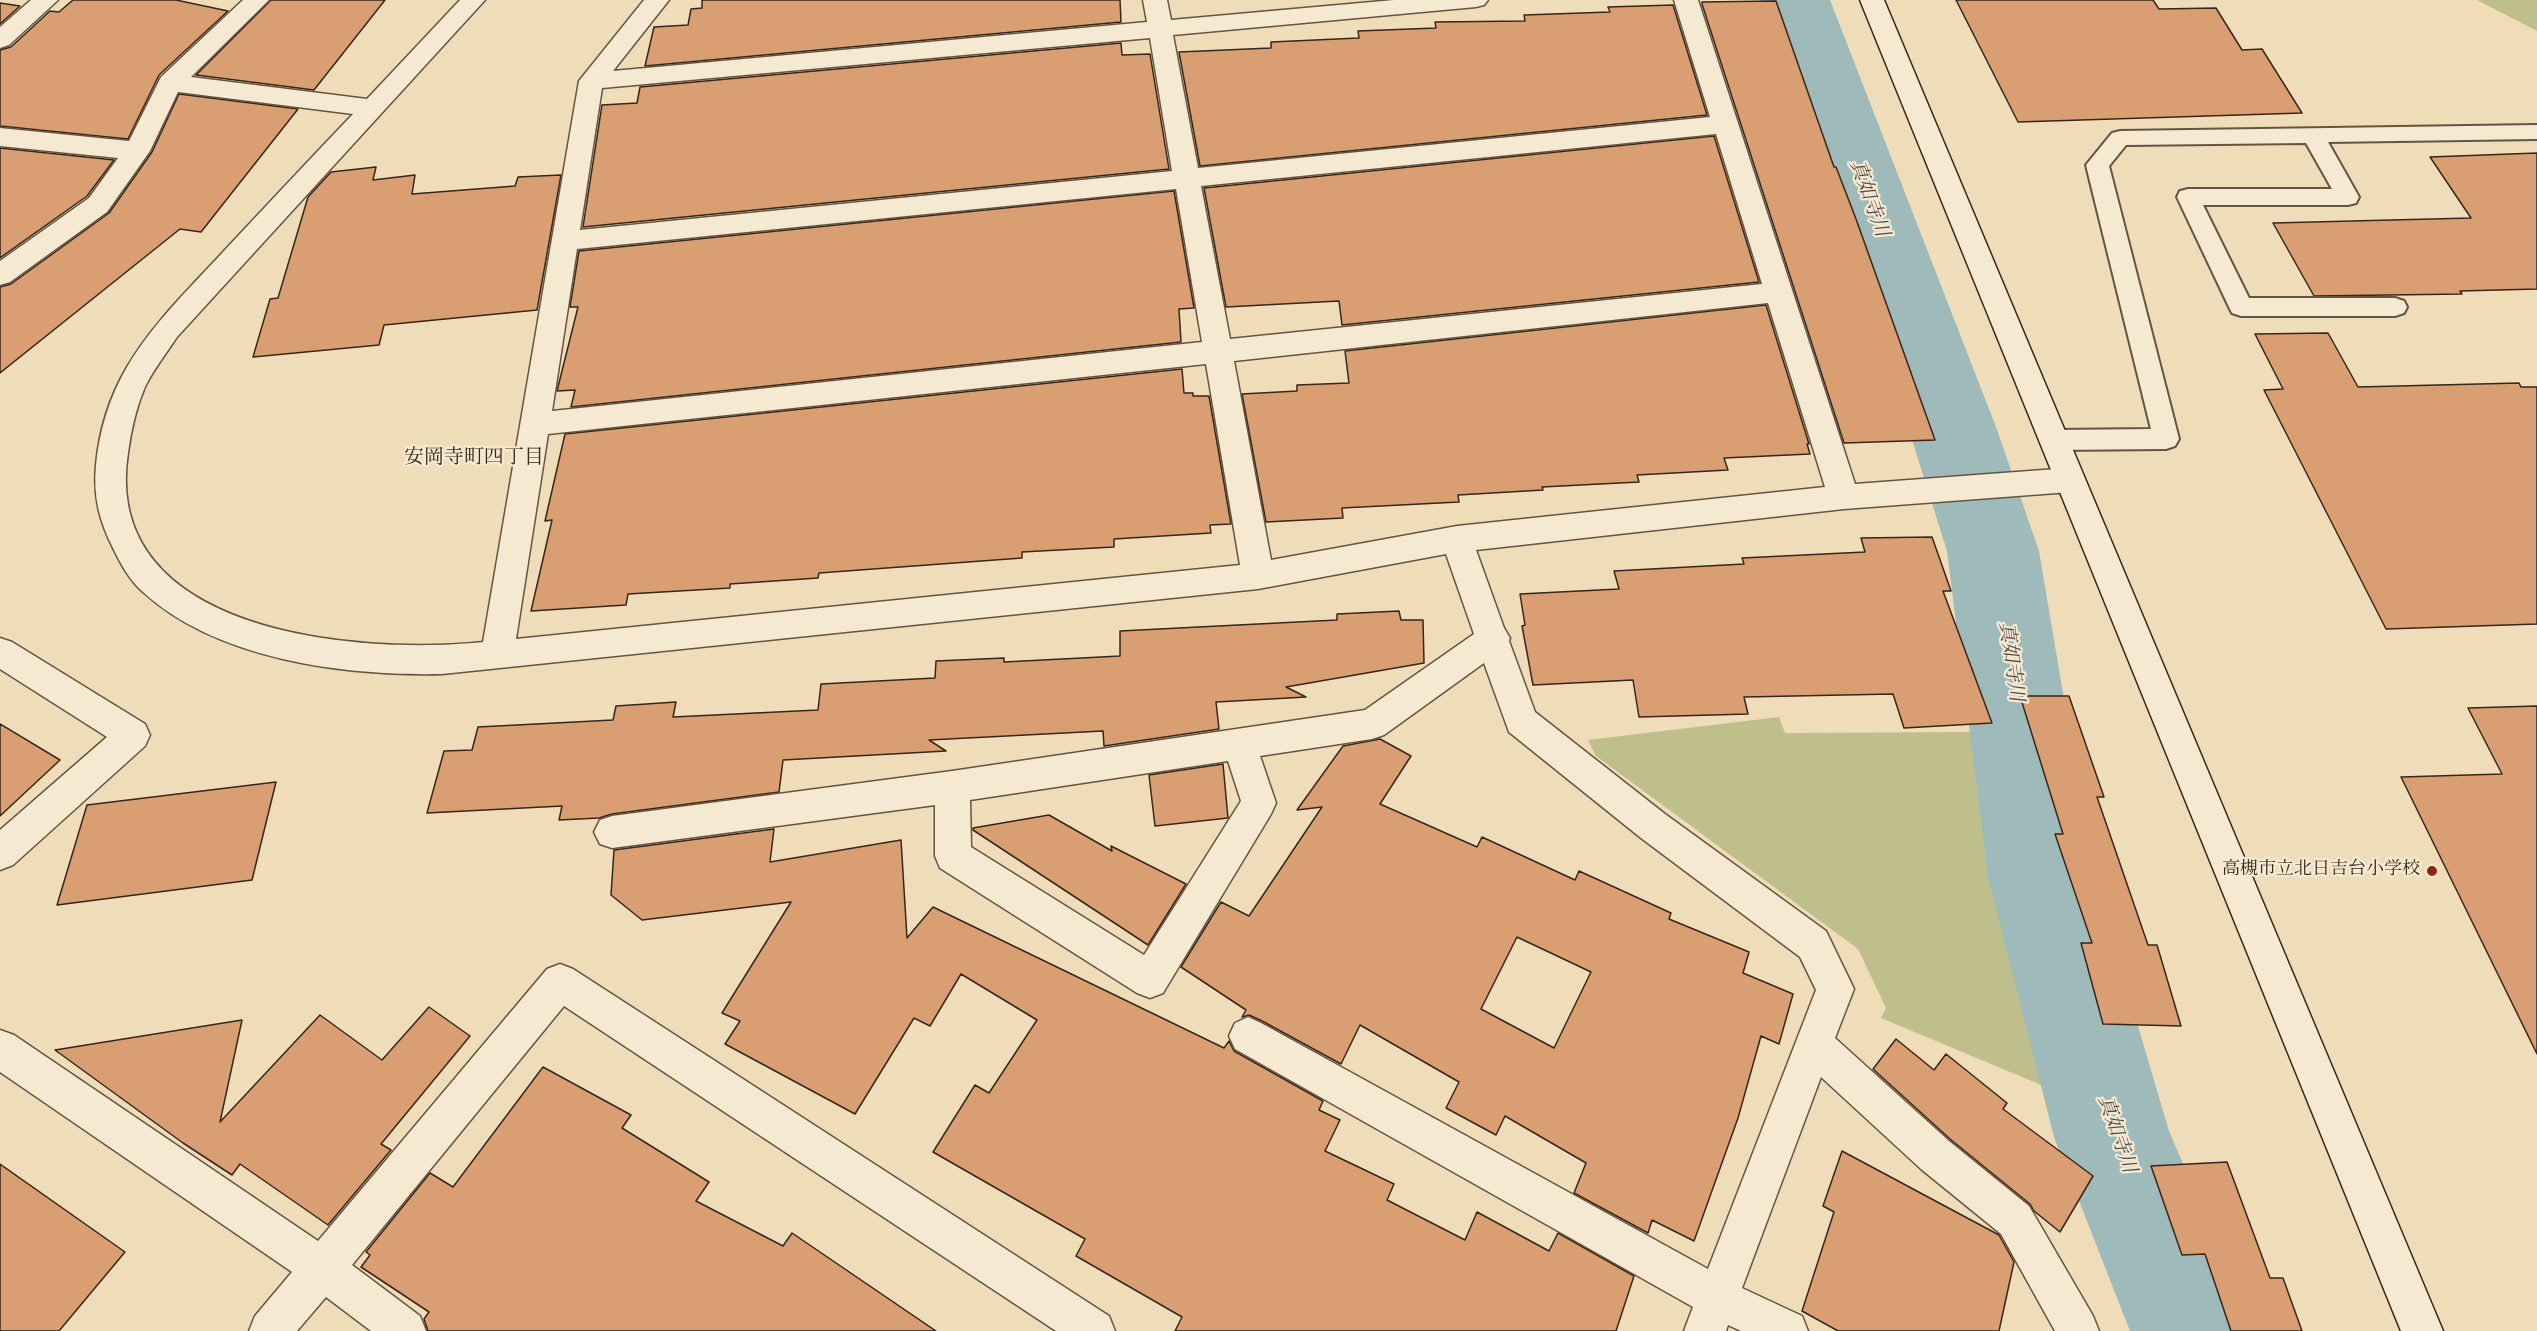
<!DOCTYPE html>
<meta charset="utf-8">
<style>
body{margin:0}
canvas{display:block;background:#efddb9}
</style>
<canvas width="2537" height="1331"></canvas>
<script>
const ctx = document.querySelector('canvas').getContext('2d');
ctx.lineJoin = 'round';
function fillPath(path, color) { ctx.fillStyle = color; ctx.fill(path, 'evenodd'); }
function stroke(path, color, width, dash) { ctx.strokeStyle = color; ctx.lineWidth = width; ctx.lineCap = dash ? 'butt' : 'round'; ctx.setLineDash(dash || []); ctx.stroke(path); }
function label(font, color, halo, rows, align = 'center') {
  ctx.font = font + ' "Sorts Mill Goudy","Noto Serif JP",serif'; ctx.lineWidth = 4.5; ctx.setLineDash([]); ctx.textBaseline = 'middle'; ctx.strokeStyle = halo; ctx.fillStyle = color; for (const [text, x, y, turn = 0] of rows) {
    ctx.save(); ctx.translate(x, y); ctx.rotate((+turn || 0) * Math.PI / 180); ctx.textAlign = isNaN(turn) ? turn : align; if (halo) ctx.strokeText(text, 0, 0); ctx.fillText(text, 0, 0); ctx.restore();
  }
}
const green = new Path2D(`
 M 2477,0 L 2537,0 L 2537,31 Z
 M 1779,717 L 1785,733 L 1977,732 L 2000,858 L 2077,1100 L 1881,1018 L 1886,1008 L 1858,949 L 1596,756 L 1588,740 Z`);
const river = new Path2D(`
 M 1760,0 L 1830,0 L 1996,427 L 2039,551 L 2094,877 L 2169,1131 L 2254,1331 L 2130,1331 L 2054,1137 L 1988,877 L 1947,551 L 1908,427 Z`);
const building = new Path2D(`
 M 73,0 L 176,0 L 228,11 L 159,75 L 128,139 L 0,126 L 0,50 L 11,47 L 50,11 L 59,12 Z
 M 271,0 L 385,0 L 314,90 L 196,75 Z
 M 702,0 L 1120,0 L 1121,22 L 645,66 L 654,27 L 688,25 L 691,9 L 702,8 Z
 M 1956,0 L 2153,0 L 2159,9 L 2216,8 L 2242,50 L 2262,49 L 2302,113 L 2018,122 Z
 M 1776,1 L 1834,167 L 1836,167 L 1856,219 L 1935,440 L 1844,443 L 1702,4 L 1702,2 Z
 M 0,3 L 20,6 L 0,24 Z
 M 1673,5 L 1707,115 L 1200,166 L 1179,52 L 1271,48 L 1271,42 L 1359,38 L 1358,31 L 1436,28 L 1435,22 L 1525,21 L 1524,15 L 1610,12 L 1608,7 Z
 M 1121,43 L 1122,55 L 1150,54 L 1169,169 L 583,227 L 602,105 L 637,103 L 640,87 Z
 M 179,94 L 298,109 L 201,232 L 180,229 L 0,373 L 0,287 L 11,284 L 109,213 L 152,152 Z
 M 1714,136 L 1759,282 L 1342,325 L 1339,301 L 1226,307 L 1204,188 Z
 M 0,148 L 114,160 L 87,196 L 0,258 Z
 M 2537,153 L 2537,289 L 2460,291 L 2462,294 L 2314,296 L 2273,223 L 2471,218 L 2430,157 Z
 M 376,167 L 373,180 L 415,175 L 412,194 L 515,186 L 518,177 L 561,175 L 537,310 L 384,325 L 379,345 L 253,357 L 270,299 L 278,298 L 308,197 L 331,172 Z
 M 1174,191 L 1194,308 L 1179,309 L 1181,342 L 571,407 L 575,390 L 557,391 L 578,307 L 570,307 L 579,251 Z
 M 1766,305 L 1809,444 L 1807,444 L 1810,454 L 1724,458 L 1728,470 L 1637,475 L 1639,482 L 1542,487 L 1543,490 L 1458,495 L 1459,502 L 1342,508 L 1343,518 L 1266,522 L 1242,394 L 1297,391 L 1297,385 L 1349,383 L 1345,351 Z
 M 2328,333 L 2358,387 L 2519,383 L 2521,387 L 2537,387 L 2537,624 L 2386,629 L 2264,390 L 2283,389 L 2255,334 Z
 M 1182,369 L 1184,393 L 1193,393 L 1193,396 L 1209,396 L 1231,524 L 1210,525 L 1211,533 L 1114,539 L 1114,547 L 1022,552 L 1022,558 L 819,573 L 818,578 L 730,584 L 730,588 L 628,594 L 626,605 L 531,611 L 552,520 L 545,521 L 565,434 Z
 M 1932,537 L 1951,591 L 1943,591 L 1992,723 L 1904,728 L 1893,694 L 1744,697 L 1748,714 L 1639,717 L 1633,680 L 1533,685 L 1522,626 L 1525,625 L 1520,594 L 1619,589 L 1614,571 L 1744,564 L 1742,558 L 1865,552 L 1861,538 Z
 M 1399,611 L 1401,620 L 1423,620 L 1424,663 L 1286,687 L 1306,697 L 1216,702 L 1219,729 L 1104,746 L 1103,731 L 929,740 L 946,751 L 783,760 L 779,792 L 612,814 L 599,818 L 559,820 L 562,806 L 427,813 L 444,751 L 472,750 L 478,727 L 613,720 L 616,706 L 676,702 L 673,717 L 818,710 L 821,684 L 935,678 L 936,661 L 1004,658 L 1004,662 L 1120,656 L 1120,631 L 1337,620 L 1337,614 Z
 M 2020,696 L 2069,696 L 2104,797 L 2097,797 L 2148,945 L 2157,945 L 2181,1026 L 2103,1024 L 2081,943 L 2092,943 L 2055,834 L 2063,834 Z
 M 2537,706 L 2537,1054 L 2401,777 L 2502,774 L 2468,708 Z
 M 0,724 L 60,760 L 0,816 Z
 M 1380,739 L 1411,756 L 1380,804 L 1477,847 L 1482,837 L 1575,880 L 1579,871 L 1671,913 L 1669,919 L 1749,952 L 1743,973 L 1793,994 L 1779,1044 L 1761,1036 L 1738,1118 L 1694,1241 L 1652,1220 L 1648,1233 L 1574,1193 L 1586,1163 L 1505,1116 L 1496,1135 L 1446,1108 L 1459,1082 L 1360,1025 L 1341,1064 L 1262,1021 L 1249,1015 L 1242,1017 L 1246,1010 L 1181,967 L 1221,902 L 1249,916 L 1322,807 L 1297,810 L 1343,746 ZM 1517,937 L 1591,972 L 1554,1048 L 1481,1009 Z
 M 1223,764 L 1228,818 L 1155,826 L 1149,775 Z
 M 276,782 L 252,880 L 57,905 L 87,805 Z
 M 1049,815 L 1112,851 L 1111,846 L 1186,884 L 1148,945 L 973,830 L 973,828 Z
 M 774,829 L 770,862 L 901,840 L 907,938 L 933,907 L 1224,1048 L 1229,1041 L 1234,1051 L 1323,1101 L 1319,1110 L 1340,1120 L 1325,1151 L 1394,1184 L 1387,1200 L 1465,1240 L 1477,1212 L 1549,1251 L 1558,1233 L 1634,1276 L 1616,1331 L 1175,1331 L 1182,1317 L 1076,1256 L 1085,1239 L 933,1152 L 975,1085 L 989,1093 L 1037,1020 L 961,974 L 930,1026 L 914,1018 L 855,1114 L 725,1044 L 740,1021 L 722,1013 L 791,902 L 642,920 L 611,895 L 614,850 Z
 M 429,1007 L 470,1036 L 381,1144 L 391,1150 L 328,1225 L 240,1164 L 232,1175 L 183,1143 L 55,1050 L 242,1020 L 220,1122 L 320,1015 L 382,1060 Z
 M 1896,1039 L 1934,1070 L 1946,1054 L 2007,1103 L 2003,1109 L 2093,1176 L 2060,1232 L 2034,1211 L 2030,1204 L 1950,1139 L 1873,1069 Z
 M 543,1067 L 631,1115 L 622,1128 L 709,1182 L 696,1201 L 783,1246 L 792,1233 L 936,1331 L 428,1331 L 424,1319 L 429,1312 L 361,1267 L 370,1255 L 366,1252 L 430,1173 L 453,1187 Z
 M 1842,1151 L 1999,1235 L 2014,1262 L 1999,1331 L 1838,1331 L 1802,1311 L 1834,1212 L 1823,1206 Z
 M 2227,1162 L 2270,1278 L 2283,1278 L 2302,1331 L 2231,1331 L 2205,1254 L 2182,1255 L 2151,1166 Z
 M 0,1164 L 125,1252 L 59,1331 L 0,1331 Z`);
const lane = new Path2D(`
 M 2537,125 L 2537,139 L 2328,142 L 2359,197 L 2356,203 L 2348,205 L 2203,205 L 2249,298 L 2395,298 L 2404,301 L 2407,307 L 2404,313 L 2395,316 L 2241,316 L 2232,313 L 2229,307 L 2177,197 L 2180,191 L 2188,189 L 2332,189 L 2306,143 L 2126,145 L 2109,166 L 2179,439 L 2175,446 L 2166,449 L 2053,450 L 2044,447 L 2040,440 L 2044,433 L 2053,430 L 2151,429 L 2086,165 L 2112,133 L 2120,131 Z`);
const street = new Path2D(`
 M 31,0 L 58,0 L 9,45 L 0,48 L 0,27 Z
 M 243,0 L 269,0 L 191,77 L 367,99 L 460,0 L 485,0 L 177,337 C 166,354 153,370 145,387 C 136,408 131,431 128,453 C 100,634 358,655 483,642 L 579,81 L 644,0 L 669,0 L 613,71 L 1147,22 L 1143,0 L 1167,0 L 1171,20 L 1394,0 L 1488,0 L 1484,5 L 1476,7 L 1173,35 L 1198,168 L 1710,117 L 1674,0 L 1698,0 L 1855,484 L 2070,468 L 2081,471 L 2085,480 L 2081,489 L 2070,492 L 1844,509 L 1476,550 L 1504,628 L 1510,638 L 1509,641 L 1535,712 L 1665,814 L 1826,931 L 1854,989 L 1835,1038 L 1949,1141 L 2029,1206 L 2093,1316 L 2099,1331 L 2055,1331 L 2001,1234 L 1921,1169 L 1821,1077 L 1742,1288 L 1802,1316 L 1808,1331 L 1741,1331 L 1728,1325 L 1726,1331 L 1684,1331 L 1693,1307 L 1235,1049 L 1229,1036 L 1235,1023 L 1248,1017 L 1261,1023 L 1708,1269 L 1816,990 L 1800,957 L 1641,838 L 1509,732 L 1484,663 L 1384,735 L 1372,739 L 1260,756 L 1276,803 L 1271,814 L 1163,993 L 1150,998 L 1137,993 L 940,868 L 935,856 L 935,805 L 612,848 L 600,844 L 594,832 L 600,820 L 612,816 L 952,771 L 1365,710 L 1474,634 L 1446,554 L 1258,589 L 442,674 C 345,676 217,660 143,592 C 129,580 121,564 113,548 C 99,520 93,496 96,465 C 99,431 110,396 127,367 C 153,323 189,289 223,252 C 266,206 309,160 353,114 L 178,92 L 150,151 L 107,212 L 10,282 L 0,285 L 0,261 L 89,198 L 118,158 L 0,146 L 0,128 L 129,141 L 161,77 ZM 1150,38 L 1172,171 L 580,230 L 602,88 ZM 1716,134 L 1762,284 L 1230,339 L 1201,186 ZM 1176,189 L 1202,342 L 552,411 L 577,249 ZM 1768,303 L 1825,487 L 1457,526 L 1271,560 L 1234,361 ZM 1206,364 L 1240,565 L 516,639 L 548,434 ZM 1228,761 L 1241,801 L 1144,955 L 971,847 L 970,800 Z
 M 0,638 L 12,642 L 145,724 L 150,735 L 145,746 L 13,865 L 0,870 L 0,830 L 107,737 L 0,669 Z
 M 560,964 L 573,969 L 1109,1316 L 1115,1331 L 1056,1331 L 564,1006 L 352,1265 L 420,1316 L 426,1331 L 371,1331 L 326,1297 L 297,1331 L 249,1331 L 255,1316 L 292,1272 L 0,1072 L 0,1030 L 14,1035 L 318,1241 L 547,969 Z`);
const secondary = new Path2D(`
 M 1860,0 L 1884,0 L 2443,1331 L 2401,1331 Z`);
const markers = [
 [2432,871,6,"#8f2418"]
];
const poiNames = [
 ["高槻市立北日吉台小学校",2420,871]
];
const waterNames = [
 ["真如寺川",1867,199,70],
 ["真如寺川",2009,662,82],
 ["真如寺川",2115,1135,71]
];
const neighbourhoodNames = [
 ["安岡寺町四丁目",474,460]
];
fillPath(green, '#bfbf8b');
fillPath(river, '#9ebaba');
fillPath(building, '#da9e73');
stroke(building, '#37261a', 1.5);
stroke(lane, '#655442', 4);
stroke(street, '#655442', 3);
stroke(secondary, '#37261a', 3);
fillPath(lane, '#f5e9d2');
fillPath(street, '#f5e9d2');
fillPath(secondary, '#f5e9d2');
for (const [x, y, r, color] of markers) { const dot = new Path2D(); dot.arc(x, y, r, 0, 2 * Math.PI); ctx.fillStyle = color; ctx.fill(dot); stroke(dot, '#f5e9d2', 2); }
label('18px', '#37261a', '#f5e9d2', poiNames, 'right');
label('italic 20px', '#514b42', '#f5e9d2', waterNames);
label('20px', '#37261a', '#f5e9d2', neighbourhoodNames);
</script>
